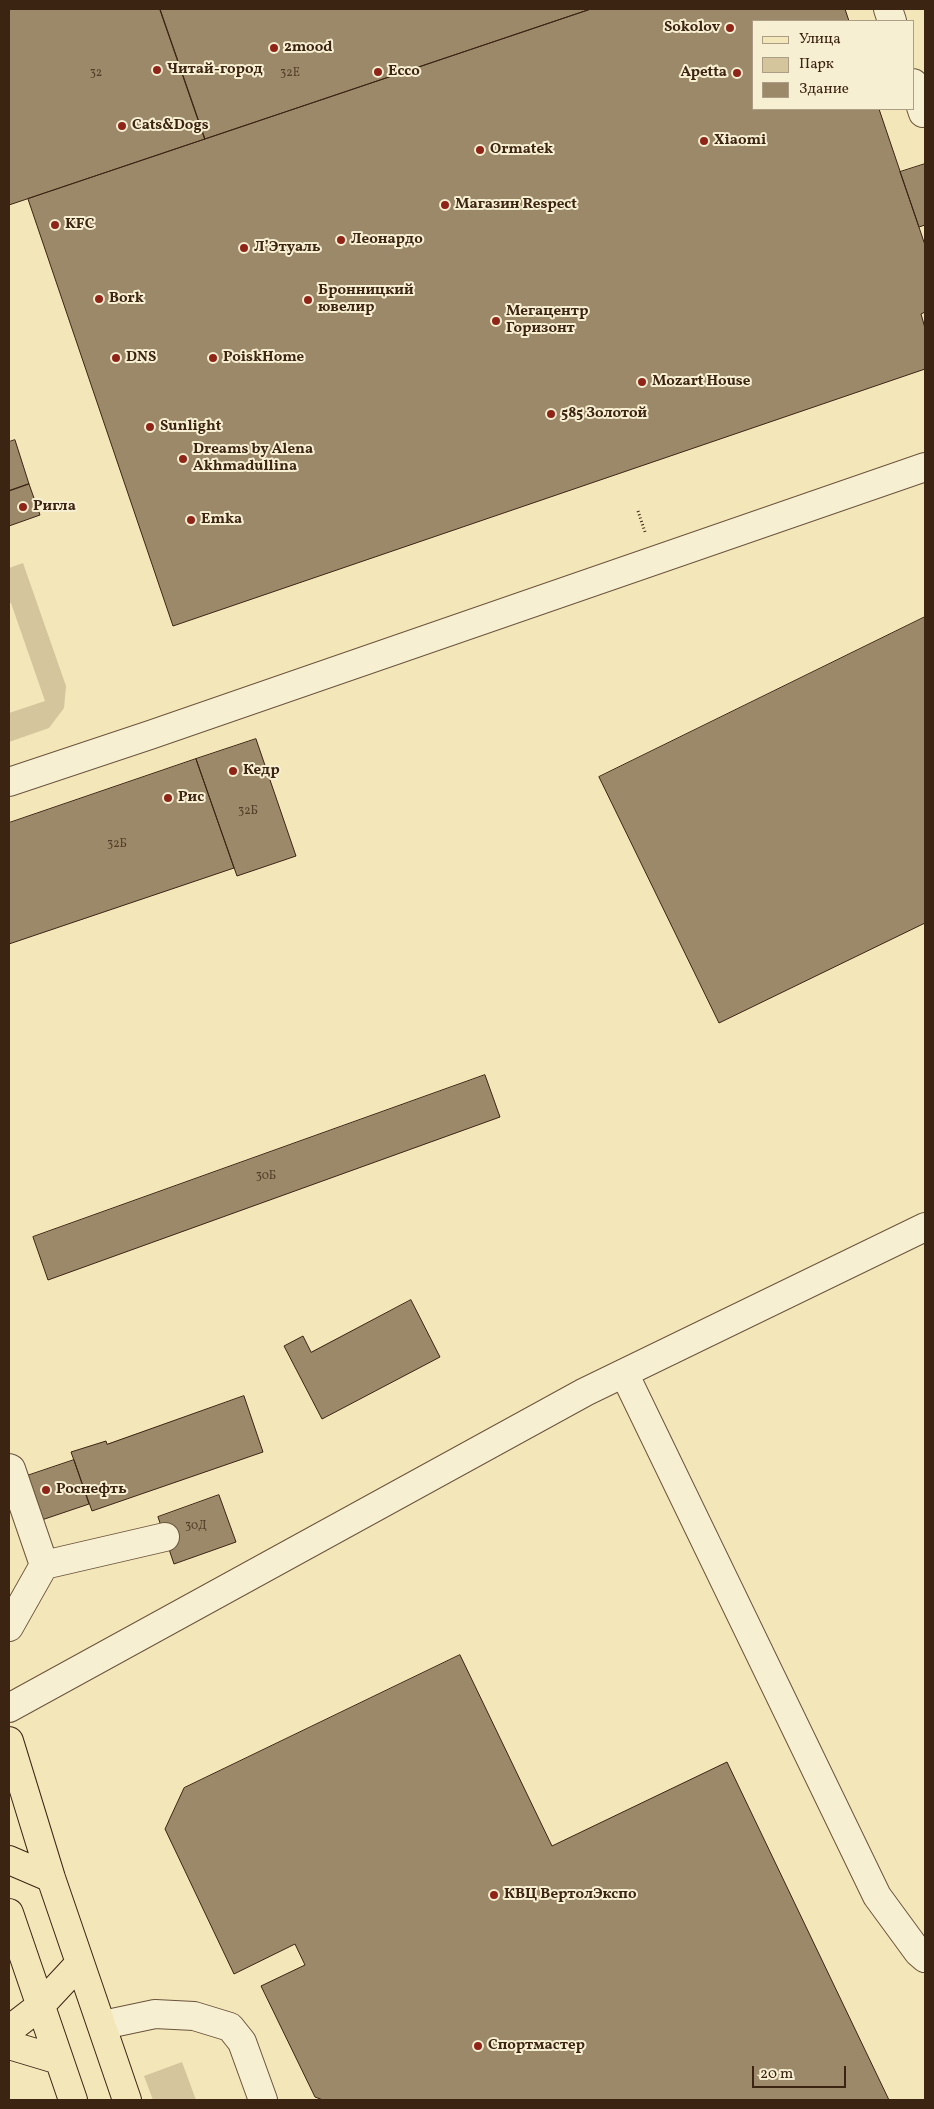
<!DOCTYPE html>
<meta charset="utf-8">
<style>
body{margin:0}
#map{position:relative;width:934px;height:2109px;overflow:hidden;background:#f3e6b9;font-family:Vollkorn,serif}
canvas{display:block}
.frame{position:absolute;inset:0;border:10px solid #3c2413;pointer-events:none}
.legend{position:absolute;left:752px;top:20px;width:162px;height:90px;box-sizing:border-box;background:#f7efd2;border:1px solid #ac9e86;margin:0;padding:6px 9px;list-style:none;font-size:15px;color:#3c2413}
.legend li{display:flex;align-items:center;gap:10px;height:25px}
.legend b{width:25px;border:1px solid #ac9e86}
.scale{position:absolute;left:752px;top:2066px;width:94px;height:22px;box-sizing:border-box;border:2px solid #3c2413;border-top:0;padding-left:6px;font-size:15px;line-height:18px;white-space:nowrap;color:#3c2413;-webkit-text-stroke:4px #f7efd2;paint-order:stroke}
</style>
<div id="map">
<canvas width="934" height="2109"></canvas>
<div class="frame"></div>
<ul class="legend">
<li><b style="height:6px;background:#f3e6b9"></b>Улица</li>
<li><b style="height:14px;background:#d4c59d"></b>Парк</li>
<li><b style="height:14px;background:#9b8969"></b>Здание</li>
</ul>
<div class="scale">20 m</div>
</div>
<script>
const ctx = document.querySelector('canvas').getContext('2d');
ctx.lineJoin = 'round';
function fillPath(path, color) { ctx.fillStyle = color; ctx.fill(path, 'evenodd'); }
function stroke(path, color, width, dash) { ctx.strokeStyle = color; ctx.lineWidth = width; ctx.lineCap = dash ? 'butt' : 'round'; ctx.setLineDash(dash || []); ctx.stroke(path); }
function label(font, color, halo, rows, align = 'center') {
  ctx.font = font + ' Vollkorn,serif'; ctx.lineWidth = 4; ctx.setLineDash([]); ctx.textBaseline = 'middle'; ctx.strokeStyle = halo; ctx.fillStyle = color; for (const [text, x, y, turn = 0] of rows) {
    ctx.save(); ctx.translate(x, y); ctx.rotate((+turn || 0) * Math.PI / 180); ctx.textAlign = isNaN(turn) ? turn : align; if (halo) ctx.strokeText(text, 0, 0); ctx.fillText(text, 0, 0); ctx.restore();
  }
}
const green = new Path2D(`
 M 23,563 L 66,686 L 64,708 L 49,728 L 9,742 L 9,713 L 45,701 L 11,603 L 9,603 L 9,568 Z
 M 182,2062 L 196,2100 L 153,2100 L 144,2076 Z`);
const building = new Path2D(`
 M 9,9 L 160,9 L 205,139 L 9,205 Z
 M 160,9 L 591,9 L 205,139 Z
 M 591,9 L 845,9 L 849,21 L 753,21 L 753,109 L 879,109 L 925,245 L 925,312 L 921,314 L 925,328 L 925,369 L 173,626 L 28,199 Z
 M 925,164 L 925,225 L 919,227 L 900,172 Z
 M 15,440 L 29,484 L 9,491 L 9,442 Z
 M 29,484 L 40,515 L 9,526 L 9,491 Z
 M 925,617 L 925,923 L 719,1023 L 599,777 Z
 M 256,739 L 296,856 L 237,876 L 196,759 Z
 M 196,759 L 234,868 L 9,944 L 9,823 Z
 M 485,1075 L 500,1117 L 48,1280 L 33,1237 Z
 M 411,1300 L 440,1357 L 322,1419 L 284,1346 L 303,1336 L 311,1352 Z
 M 244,1396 L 263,1452 L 92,1511 L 71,1452 L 106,1441 L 107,1444 Z
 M 74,1460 L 89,1504 L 18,1528 L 9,1482 Z
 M 219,1495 L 236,1542 L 174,1564 L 158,1517 Z
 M 460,1655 L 552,1846 L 727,1762 L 889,2100 L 323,2100 L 315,2097 L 261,1986 L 305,1965 L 295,1944 L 234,1974 L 165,1829 L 184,1788 Z`);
const path = new Path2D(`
 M 638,511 L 645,532`);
const minor = new Path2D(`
 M 888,9 L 892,21
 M 913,83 L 923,113
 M 9,782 L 150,735 L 925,467
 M 624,1373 L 877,1896 L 918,1952 L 925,1958
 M 9,1468 L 11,1469 L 44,1565
 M 9,1627 L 44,1565 L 165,1537
 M 9,1708 L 585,1392 L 925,1227
 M 103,2025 L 155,2014 L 194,2016 L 230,2027 L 242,2042 L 263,2100`);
const major = new Path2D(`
 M 9,1741 L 51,1878 L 127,2100
 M 9,1860 L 51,1878
 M 9,1913 L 73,2100
 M 9,2030 L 40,2006 L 80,1963
 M 9,2045 L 59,2060`);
const markers = [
 [730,28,5,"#8f2418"],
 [274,48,5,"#8f2418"],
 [157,70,5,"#8f2418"],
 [378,72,5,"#8f2418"],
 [737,73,5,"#8f2418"],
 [122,126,5,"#8f2418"],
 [704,141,5,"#8f2418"],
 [480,150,5,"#8f2418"],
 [445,205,5,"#8f2418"],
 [55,225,5,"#8f2418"],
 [341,240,5,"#8f2418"],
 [244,248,5,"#8f2418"],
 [99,299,5,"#8f2418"],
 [308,300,5,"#8f2418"],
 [496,321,5,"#8f2418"],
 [116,358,5,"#8f2418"],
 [213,358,5,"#8f2418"],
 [642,382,5,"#8f2418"],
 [551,414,5,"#8f2418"],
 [150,427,5,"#8f2418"],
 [183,459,5,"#8f2418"],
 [23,507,5,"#8f2418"],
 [191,520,5,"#8f2418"],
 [233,771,5,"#8f2418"],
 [168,798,5,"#8f2418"],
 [46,1490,5,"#8f2418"],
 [494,1895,5,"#8f2418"],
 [478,2046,5,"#8f2418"]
];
const numberNames = [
 ["32",96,74],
 ["32Е",290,74],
 ["32Б",248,812],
 ["32Б",117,845],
 ["30Б",266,1177],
 ["30Д",196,1527]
];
const poiNames = [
 ["Sokolov",720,28,"right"],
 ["2mood",284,48],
 ["Читай-город",167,70],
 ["Ecco",388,72],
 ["Apetta",727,73,"right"],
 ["Cats&Dogs",132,126],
 ["Xiaomi",714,141],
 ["Ormatek",490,150],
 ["Магазин Respect",455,205],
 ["KFC",65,225],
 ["Леонардо",351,240],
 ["Л’Этуаль",254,248],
 ["Бронницкий",318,291],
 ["ювелир",318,308],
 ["Bork",109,299],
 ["Мегацентр",506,312],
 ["Горизонт",506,329],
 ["DNS",126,358],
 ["PoiskHome",223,358],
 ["Mozart House",652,382],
 ["585 Золотой",561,414],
 ["Sunlight",160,427],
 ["Dreams by Alena",193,450],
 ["Akhmadullina",193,467],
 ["Ригла",33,507],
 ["Emka",201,520],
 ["Кедр",243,771],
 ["Рис",178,798],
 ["Роснефть",56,1490],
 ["КВЦ ВертолЭкспо",504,1895],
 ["Спортмастер",488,2046]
];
fillPath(green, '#d4c59d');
fillPath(building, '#9b8969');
stroke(building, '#3c2413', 1);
stroke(minor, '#6a543c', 30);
stroke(major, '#3c2413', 30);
stroke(path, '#3c2413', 3, [1, 2.5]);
stroke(minor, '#f7efd2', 28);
stroke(major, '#f3e6b9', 28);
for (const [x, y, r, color] of markers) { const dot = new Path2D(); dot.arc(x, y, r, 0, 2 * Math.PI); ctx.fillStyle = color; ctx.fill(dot); stroke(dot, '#f7efd2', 2); }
label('12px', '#543d28', null, numberNames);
label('bold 15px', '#3c2413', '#f7efd2', poiNames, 'left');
</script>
